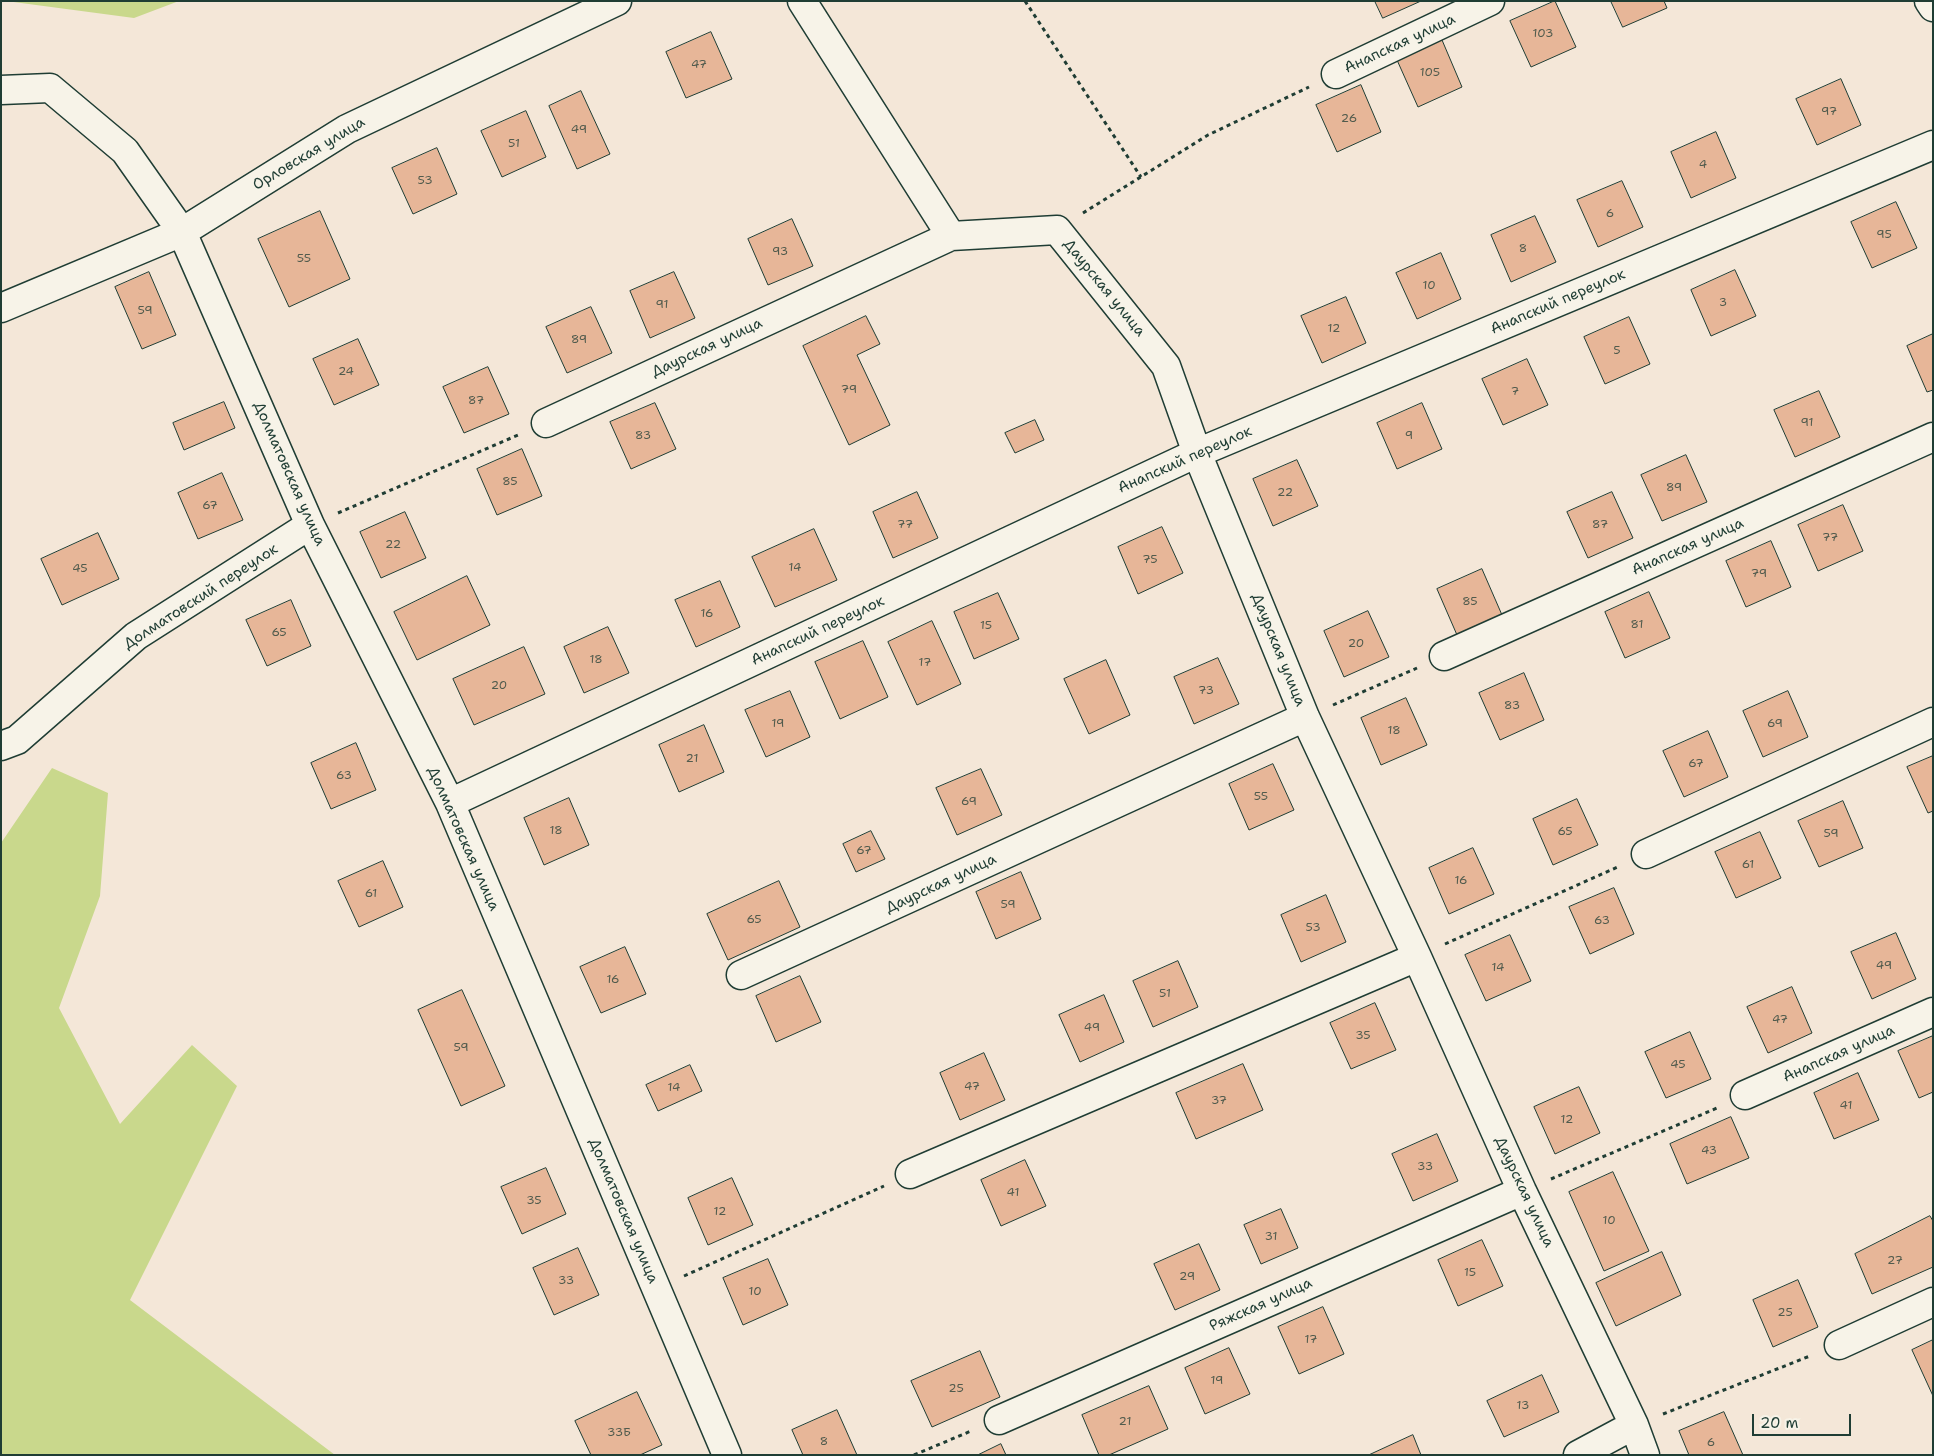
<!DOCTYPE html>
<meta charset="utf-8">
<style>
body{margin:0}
#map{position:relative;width:1934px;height:1456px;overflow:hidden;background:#f4e7d8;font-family:"Shantell Sans",sans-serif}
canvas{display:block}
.frame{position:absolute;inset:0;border:2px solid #1f3d34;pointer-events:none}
.scale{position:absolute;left:1752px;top:1414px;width:99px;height:22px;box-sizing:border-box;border:2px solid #1f3d34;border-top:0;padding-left:6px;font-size:15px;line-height:18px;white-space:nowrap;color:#1f3d34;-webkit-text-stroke:4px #f7f3e8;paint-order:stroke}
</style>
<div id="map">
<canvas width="1934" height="1456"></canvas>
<div class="frame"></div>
<div class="scale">20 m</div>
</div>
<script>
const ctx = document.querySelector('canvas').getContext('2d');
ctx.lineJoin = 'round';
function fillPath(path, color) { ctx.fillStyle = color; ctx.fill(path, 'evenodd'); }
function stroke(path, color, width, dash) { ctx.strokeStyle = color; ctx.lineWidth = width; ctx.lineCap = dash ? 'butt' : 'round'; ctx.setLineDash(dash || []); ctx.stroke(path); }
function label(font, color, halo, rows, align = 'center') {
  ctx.font = font + ' "Shantell Sans",sans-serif'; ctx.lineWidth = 4.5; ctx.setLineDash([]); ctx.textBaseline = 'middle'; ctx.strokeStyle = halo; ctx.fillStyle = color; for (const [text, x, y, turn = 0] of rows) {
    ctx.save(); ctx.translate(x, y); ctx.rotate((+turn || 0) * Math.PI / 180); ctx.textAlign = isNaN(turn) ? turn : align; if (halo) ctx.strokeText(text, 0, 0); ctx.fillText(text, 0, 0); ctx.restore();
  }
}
const green = new Path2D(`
 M 6,1 L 179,1 L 134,18 Z
 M 52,768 L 108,793 L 100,896 L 59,1008 L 120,1124 L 192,1045 L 237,1086 L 130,1300 L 335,1455 L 1,1455 L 1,843 Z`);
const building = new Path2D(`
 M 1375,1 L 1421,1 L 1383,18 Z
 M 1555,1 L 1576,47 L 1531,67 L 1510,21 Z
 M 1611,1 L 1664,1 L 1667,8 L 1623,27 Z
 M 711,32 L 732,79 L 686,98 L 666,52 Z
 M 1442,40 L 1462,87 L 1418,107 L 1397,60 Z
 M 1841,79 L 1861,125 L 1817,145 L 1796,99 Z
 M 1361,85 L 1381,132 L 1337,152 L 1316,105 Z
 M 581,91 L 610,154 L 577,169 L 549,106 Z
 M 526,111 L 546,157 L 502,177 L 481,131 Z
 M 1716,132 L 1736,178 L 1691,198 L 1671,152 Z
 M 437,148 L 457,194 L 413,214 L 392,168 Z
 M 1622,181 L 1643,227 L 1598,247 L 1577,200 Z
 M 1896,202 L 1917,248 L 1872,268 L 1851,222 Z
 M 320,211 L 350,279 L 289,307 L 258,239 Z
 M 1535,216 L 1556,262 L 1511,282 L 1491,235 Z
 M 792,219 L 813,266 L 768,285 L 748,239 Z
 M 1441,253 L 1461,299 L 1417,319 L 1396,273 Z
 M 1735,270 L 1756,316 L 1711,336 L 1691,290 Z
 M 149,272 L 176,335 L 142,349 L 115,287 Z
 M 674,272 L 695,318 L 650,338 L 630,291 Z
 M 1346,297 L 1366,343 L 1322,363 L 1301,316 Z
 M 591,307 L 612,353 L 567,373 L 546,327 Z
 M 866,316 L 880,344 L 857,355 L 890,425 L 849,445 L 803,346 Z
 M 1629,317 L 1650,364 L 1605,384 L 1584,337 Z
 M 1933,334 L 1933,390 L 1927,392 L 1907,346 Z
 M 358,339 L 379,385 L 334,405 L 313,359 Z
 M 1527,359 L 1548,405 L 1503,425 L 1482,379 Z
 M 488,367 L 509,414 L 464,433 L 443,387 Z
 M 1819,391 L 1840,437 L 1795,457 L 1774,410 Z
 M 224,402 L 235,428 L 184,450 L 173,423 Z
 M 655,403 L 676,449 L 631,469 L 610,422 Z
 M 1422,403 L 1442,449 L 1397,469 L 1377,423 Z
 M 1035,420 L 1044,440 L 1015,453 L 1005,433 Z
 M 522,449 L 542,496 L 497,515 L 477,469 Z
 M 1686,455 L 1707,502 L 1662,521 L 1641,475 Z
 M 1297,460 L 1318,506 L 1273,526 L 1253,479 Z
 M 222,473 L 243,520 L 198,539 L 178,493 Z
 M 917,492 L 938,538 L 893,558 L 873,512 Z
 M 1612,492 L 1633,538 L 1588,558 L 1567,512 Z
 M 1843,505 L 1863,551 L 1818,571 L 1798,525 Z
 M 405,512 L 426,558 L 381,578 L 360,532 Z
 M 1162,527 L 1183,573 L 1138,594 L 1118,547 Z
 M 814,529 L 837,580 L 775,607 L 752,557 Z
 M 98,533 L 119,579 L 62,605 L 41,559 Z
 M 1771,541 L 1791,587 L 1746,607 L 1726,561 Z
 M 1482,569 L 1502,615 L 1457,635 L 1437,589 Z
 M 467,576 L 490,625 L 417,660 L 394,612 Z
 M 720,581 L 740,627 L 696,647 L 675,600 Z
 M 1649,592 L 1670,638 L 1625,658 L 1605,612 Z
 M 998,593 L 1019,639 L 974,659 L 954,612 Z
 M 291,600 L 311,646 L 267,666 L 246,620 Z
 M 1368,611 L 1389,657 L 1344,677 L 1324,631 Z
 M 932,621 L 961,684 L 917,705 L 888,642 Z
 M 608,627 L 629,673 L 584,693 L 564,647 Z
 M 863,641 L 888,697 L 840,719 L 815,662 Z
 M 524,647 L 545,694 L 474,725 L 453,679 Z
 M 1218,658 L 1239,704 L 1194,724 L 1174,677 Z
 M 1106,660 L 1130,715 L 1089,734 L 1064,679 Z
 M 1524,673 L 1544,720 L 1500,740 L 1479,693 Z
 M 790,691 L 810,737 L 766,757 L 745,710 Z
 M 1788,691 L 1808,737 L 1763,757 L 1743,711 Z
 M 1406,698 L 1427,745 L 1381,765 L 1361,718 Z
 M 704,725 L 724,772 L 679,792 L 659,745 Z
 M 1708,731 L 1728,777 L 1684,797 L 1663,751 Z
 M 356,743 L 376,790 L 331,809 L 311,763 Z
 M 1933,756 L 1933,811 L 1928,813 L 1907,767 Z
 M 1273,764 L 1294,810 L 1249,830 L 1229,784 Z
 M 981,769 L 1002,815 L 957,835 L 936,788 Z
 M 569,798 L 589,845 L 544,865 L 524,818 Z
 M 1577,799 L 1598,845 L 1553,865 L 1533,819 Z
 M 1843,801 L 1863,848 L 1819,867 L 1798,821 Z
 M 871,831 L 885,859 L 856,872 L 843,844 Z
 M 1760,832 L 1781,878 L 1736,898 L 1715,852 Z
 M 1473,848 L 1494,894 L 1449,914 L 1429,868 Z
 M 383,861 L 403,907 L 359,927 L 338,881 Z
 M 1021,872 L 1041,919 L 996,939 L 976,892 Z
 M 779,881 L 800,927 L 728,960 L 707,914 Z
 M 1614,888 L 1634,934 L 1590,954 L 1569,907 Z
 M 1326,895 L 1346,942 L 1301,962 L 1281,915 Z
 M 1896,933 L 1916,979 L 1872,999 L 1851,952 Z
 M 1510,935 L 1531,981 L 1486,1001 L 1465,955 Z
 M 625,947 L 646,994 L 601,1013 L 580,967 Z
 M 1178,961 L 1198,1007 L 1153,1027 L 1133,981 Z
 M 800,976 L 821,1022 L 776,1042 L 756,996 Z
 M 1792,987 L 1812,1033 L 1768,1053 L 1747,1007 Z
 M 462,990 L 505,1086 L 461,1106 L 418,1010 Z
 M 1104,995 L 1124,1042 L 1080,1062 L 1059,1015 Z
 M 1375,1003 L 1396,1050 L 1351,1069 L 1330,1023 Z
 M 1690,1032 L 1711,1079 L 1666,1098 L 1645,1052 Z
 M 1933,1036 L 1933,1092 L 1919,1098 L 1898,1051 Z
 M 984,1053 L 1005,1100 L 960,1120 L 940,1073 Z
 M 1243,1064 L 1263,1110 L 1196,1139 L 1176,1093 Z
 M 690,1065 L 702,1091 L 658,1111 L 646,1085 Z
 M 1858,1073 L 1879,1120 L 1834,1139 L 1814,1093 Z
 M 1579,1087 L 1600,1133 L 1555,1154 L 1534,1107 Z
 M 1731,1117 L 1749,1158 L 1687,1184 L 1670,1144 Z
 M 1437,1134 L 1458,1181 L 1413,1201 L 1392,1154 Z
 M 1025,1160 L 1046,1206 L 1001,1226 L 981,1180 Z
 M 546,1168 L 566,1214 L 522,1234 L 501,1187 Z
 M 1613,1172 L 1649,1251 L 1604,1271 L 1569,1192 Z
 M 732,1178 L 753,1225 L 708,1245 L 688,1198 Z
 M 1281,1209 L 1298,1248 L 1261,1264 L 1244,1225 Z
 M 1930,1216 L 1933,1221 L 1933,1267 L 1872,1294 L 1855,1254 Z
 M 1482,1240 L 1503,1286 L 1458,1306 L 1438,1260 Z
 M 1199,1244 L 1220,1290 L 1175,1310 L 1154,1264 Z
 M 578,1248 L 599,1295 L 554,1315 L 533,1268 Z
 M 1662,1252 L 1681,1295 L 1616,1326 L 1596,1283 Z
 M 768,1259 L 788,1305 L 743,1325 L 723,1278 Z
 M 1798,1280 L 1818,1327 L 1773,1347 L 1753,1300 Z
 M 1323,1307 L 1344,1354 L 1299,1374 L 1278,1327 Z
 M 1933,1340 L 1933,1396 L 1912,1350 Z
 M 1229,1348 L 1250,1394 L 1205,1414 L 1185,1368 Z
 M 980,1351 L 1000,1397 L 932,1427 L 911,1381 Z
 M 1542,1375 L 1559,1412 L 1504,1437 L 1487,1401 Z
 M 1149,1386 L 1168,1429 L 1109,1455 L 1099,1455 L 1082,1415 Z
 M 637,1392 L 662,1445 L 640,1455 L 591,1455 L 575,1421 Z
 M 837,1410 L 857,1455 L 803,1455 L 792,1430 Z
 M 1724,1412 L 1743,1455 L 1689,1455 L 1679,1431 Z
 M 1413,1435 L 1421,1455 L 1369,1455 Z
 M 1001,1444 L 1006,1455 L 978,1455 Z`);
const path = new Path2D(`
 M 1025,1 L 1141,177
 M 1083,213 L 1208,135 L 1309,87
 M 338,513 L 518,435
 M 1333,705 L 1417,668
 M 1445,944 L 1620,866
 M 1551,1179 L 1717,1108
 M 684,1276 L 884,1186
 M 1663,1414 L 1810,1356
 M 914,1455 L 971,1431`);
const street = new Path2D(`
 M 802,1 L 951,236
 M 1929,1 L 1933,7
 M 1336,74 L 1490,1
 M 1,90 L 50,88 L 125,151 L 182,232 L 310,525 L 450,803 L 727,1455
 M 1,308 L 182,232 L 347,129 L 617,1
 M 546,423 L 951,236 L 1057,230 L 1166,366 L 1197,453 L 1305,717 L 1417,957 L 1522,1191 L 1634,1425 L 1645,1455
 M 1444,656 L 1933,437
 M 1,746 L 17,740 L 136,636 L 310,525
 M 450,803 L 1197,453 L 1933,145
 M 1646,854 L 1933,722
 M 741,975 L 1305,717
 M 1745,1095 L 1933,1012
 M 910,1174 L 1417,957
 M 1839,1345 L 1933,1302
 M 999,1420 L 1522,1191
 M 1578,1455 L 1634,1425`);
const numberNames = [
 ["103",1543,34],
 ["47",699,65],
 ["105",1430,73],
 ["97",1829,112],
 ["26",1349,119],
 ["49",579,130],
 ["51",514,144],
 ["4",1703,165],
 ["53",425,181],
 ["6",1610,214],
 ["95",1884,235],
 ["8",1523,249],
 ["93",780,252],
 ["55",304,259],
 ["10",1429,286],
 ["3",1723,303],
 ["91",662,305],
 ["59",145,311],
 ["12",1334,329],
 ["89",579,340],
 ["5",1617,351],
 ["24",346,372],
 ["79",849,390],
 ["7",1515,392],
 ["87",476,401],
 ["91",1807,423],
 ["83",643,436],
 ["9",1409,436],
 ["85",510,482],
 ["89",1674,488],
 ["22",1285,493],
 ["67",210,506],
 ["77",905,525],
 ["87",1600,525],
 ["77",1830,538],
 ["22",393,545],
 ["75",1150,560],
 ["14",795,568],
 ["45",80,569],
 ["79",1759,574],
 ["85",1470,602],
 ["16",707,614],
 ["81",1637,625],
 ["15",986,626],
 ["65",279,633],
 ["20",1356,644],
 ["18",596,660],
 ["17",925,663],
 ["20",499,686],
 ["73",1206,691],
 ["83",1512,706],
 ["19",778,724],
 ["69",1775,724],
 ["18",1394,731],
 ["21",692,759],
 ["67",1696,764],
 ["63",344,776],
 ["55",1261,797],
 ["69",969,802],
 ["18",556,831],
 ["65",1565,832],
 ["59",1831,834],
 ["67",864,851],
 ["61",1748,865],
 ["16",1461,881],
 ["61",371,894],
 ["59",1008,905],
 ["65",754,920],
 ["63",1602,921],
 ["53",1313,928],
 ["49",1884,966],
 ["14",1498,968],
 ["16",613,980],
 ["51",1165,994],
 ["47",1780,1020],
 ["49",1092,1028],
 ["35",1363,1036],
 ["59",461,1048],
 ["45",1678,1065],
 ["47",972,1087],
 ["14",674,1088],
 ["37",1219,1101],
 ["41",1846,1106],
 ["12",1567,1120],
 ["43",1709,1151],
 ["33",1425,1167],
 ["41",1013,1193],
 ["35",534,1201],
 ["12",720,1212],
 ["10",1609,1221],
 ["31",1271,1237],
 ["27",1895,1261],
 ["15",1470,1273],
 ["29",1187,1277],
 ["33",566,1281],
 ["10",755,1292],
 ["25",1785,1313],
 ["17",1311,1340],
 ["19",1217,1381],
 ["25",956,1389],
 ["13",1523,1406],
 ["21",1125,1422],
 ["33Б",619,1433],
 ["8",824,1442],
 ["6",1711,1443]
];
const streetNames = [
 ["Анапская улица",1400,44,-25],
 ["Орловская улица",309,154,-31],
 ["Даурская улица",1104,288,51],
 ["Анапский переулок",1558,302,-23],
 ["Даурская улица",707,348,-25],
 ["Анапский переулок",1185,460,-24],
 ["Долматовская улица",289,474,66],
 ["Анапская улица",1688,547,-24],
 ["Долматовский переулок",201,597,-33],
 ["Анапский переулок",818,631,-25],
 ["Даурская улица",1278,650,68],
 ["Долматовская улица",463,839,66],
 ["Даурская улица",941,884,-25],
 ["Анапская улица",1839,1054,-24],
 ["Даурская улица",1524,1192,65],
 ["Долматовская улица",623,1211,67],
 ["Ряжская улица",1261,1305,-24]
];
fillPath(green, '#c9d88c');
fillPath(building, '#e7b698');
stroke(building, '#1f3d34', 1);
stroke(street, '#1f3d34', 31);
stroke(path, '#1f3d34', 3, [4, 4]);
stroke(street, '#f7f3e8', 28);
label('12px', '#515b4d', null, numberNames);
label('15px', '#1f3d34', '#f7f3e8', streetNames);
</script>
